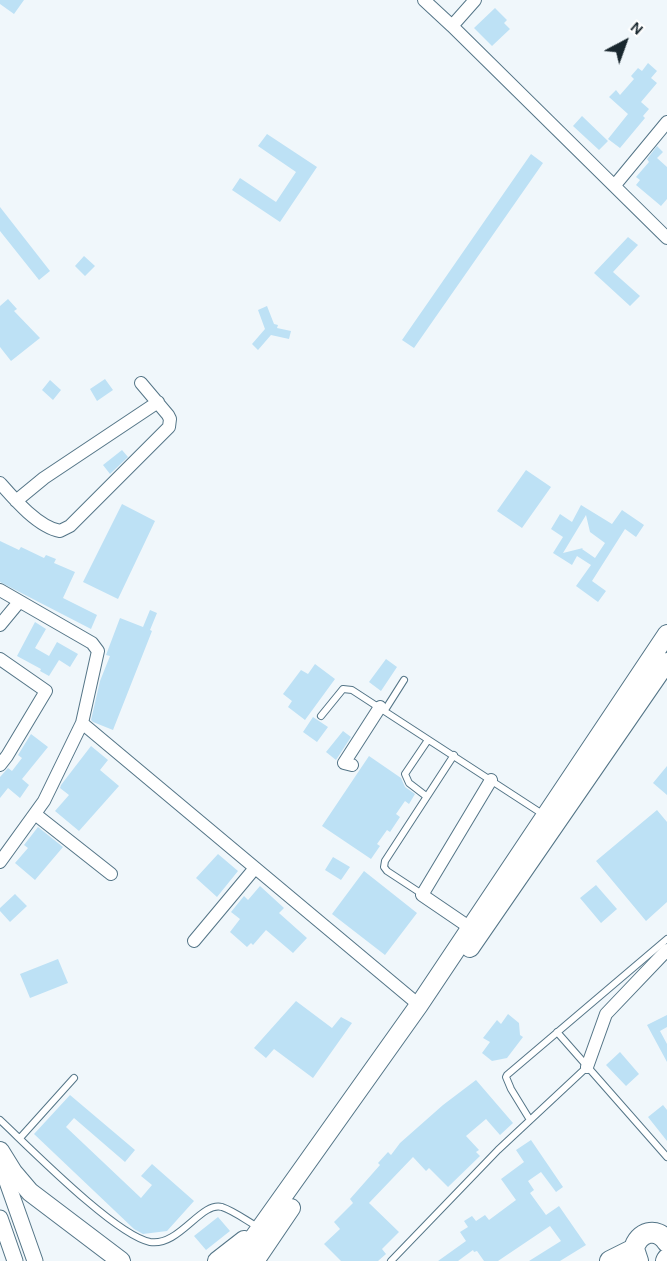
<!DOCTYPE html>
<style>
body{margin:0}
#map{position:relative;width:667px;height:1261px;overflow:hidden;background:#f0f7fb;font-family:Karla,sans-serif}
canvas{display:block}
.north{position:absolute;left:595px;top:12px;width:60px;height:60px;-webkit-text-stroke:4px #fff;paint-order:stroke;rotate:41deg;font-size:16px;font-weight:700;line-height:24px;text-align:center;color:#19272e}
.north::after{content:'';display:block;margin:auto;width:21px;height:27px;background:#19272e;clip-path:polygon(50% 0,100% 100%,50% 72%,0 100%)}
</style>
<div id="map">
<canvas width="667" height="1261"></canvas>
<div class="north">N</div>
</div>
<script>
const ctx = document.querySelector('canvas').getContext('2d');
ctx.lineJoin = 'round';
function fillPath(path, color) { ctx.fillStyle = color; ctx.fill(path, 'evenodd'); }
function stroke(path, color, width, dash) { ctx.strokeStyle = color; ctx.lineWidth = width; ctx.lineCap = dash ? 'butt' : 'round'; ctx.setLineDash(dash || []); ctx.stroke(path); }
const building = new Path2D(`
 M 0,0 L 24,0 L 14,14 L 0,4 Z
 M 495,8 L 507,20 L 504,23 L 510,29 L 492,46 L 474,28 Z
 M 648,63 L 657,71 L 651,78 L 657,83 L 641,102 L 649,109 L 643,116 L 645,118 L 620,148 L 608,139 L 628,114 L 609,97 L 616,90 L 620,95 L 634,79 L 631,76 L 638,68 L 642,71 Z
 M 582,116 L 608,141 L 599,150 L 573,126 Z
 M 267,134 L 317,167 L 280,222 L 232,190 L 240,178 L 276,202 L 296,172 L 258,146 Z
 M 657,146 L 663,152 L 657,158 L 667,167 L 667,199 L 661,206 L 636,185 L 640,180 L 636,177 L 649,162 L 647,159 Z
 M 531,154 L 543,163 L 414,348 L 402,340 Z
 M 0,207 L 50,271 L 39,280 L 0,231 Z
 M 628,237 L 638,245 L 613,272 L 640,296 L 630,306 L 594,273 Z
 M 84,256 L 95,266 L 85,276 L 75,266 Z
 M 8,299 L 17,309 L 14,311 L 40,338 L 11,361 L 0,347 L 0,306 Z
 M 267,306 L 274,324 L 278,325 L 277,328 L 291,331 L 289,339 L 271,335 L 258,350 L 252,344 L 265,329 L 258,310 Z
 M 105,379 L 113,390 L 97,401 L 90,389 Z
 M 50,380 L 61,390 L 53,400 L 42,390 Z
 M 122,450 L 128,457 L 110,474 L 103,465 Z
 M 526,470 L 551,487 L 522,528 L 497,511 Z
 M 122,504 L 155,521 L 118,599 L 83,582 Z
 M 581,505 L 612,524 L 622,510 L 644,525 L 636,537 L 625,529 L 592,581 L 606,591 L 598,602 L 576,586 L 591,565 L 577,556 L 572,565 L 553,553 L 563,537 L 551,529 L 560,514 L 572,522 ZM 586,515 L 590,532 L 605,543 L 595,558 L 582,549 L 583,548 L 563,553 Z
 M 0,541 L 19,550 L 21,547 L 44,558 L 46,555 L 56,559 L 54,563 L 75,572 L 63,598 L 97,615 L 91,629 L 0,582 Z
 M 150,610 L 157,613 L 150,630 L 152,631 L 113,730 L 93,722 L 91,720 L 100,681 L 110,656 L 106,655 L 120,618 L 143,627 Z
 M 35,622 L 46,629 L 35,648 L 49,656 L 57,642 L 78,654 L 70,667 L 59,660 L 49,676 L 40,671 L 41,669 L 17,656 Z
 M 386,659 L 397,667 L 381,691 L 369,682 Z
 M 315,664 L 335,679 L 305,720 L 288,707 L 292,701 L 283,694 L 301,670 L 308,674 Z
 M 313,717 L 328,727 L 317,742 L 303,732 Z
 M 343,731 L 351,737 L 336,760 L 326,752 Z
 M 31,734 L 48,747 L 22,779 L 29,785 L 20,798 L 8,788 L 0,798 L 0,777 L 8,768 L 12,771 L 22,758 L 18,755 Z
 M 91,746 L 108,760 L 100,770 L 119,786 L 79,831 L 55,811 L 69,795 L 60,788 L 61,785 Z
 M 369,756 L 401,778 L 405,787 L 415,794 L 409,804 L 405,801 L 396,814 L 400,817 L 390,832 L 387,830 L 377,844 L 380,846 L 371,859 L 322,826 Z
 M 667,766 L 667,795 L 653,783 Z
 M 657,810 L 667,822 L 667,902 L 646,921 L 596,861 Z
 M 38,827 L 63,847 L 35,880 L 15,863 L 28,848 L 24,845 Z
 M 218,854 L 238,871 L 217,897 L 196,878 Z
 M 333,857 L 350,867 L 341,880 L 325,870 Z
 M 364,871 L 417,913 L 385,955 L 332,914 Z
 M 596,885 L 617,909 L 601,923 L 580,898 Z
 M 260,886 L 284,908 L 279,913 L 307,938 L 293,953 L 266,930 L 253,945 L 251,943 L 247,947 L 230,932 L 240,919 L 231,912 L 244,896 L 248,900 Z
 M 15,894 L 27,906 L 10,922 L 0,911 L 0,908 Z
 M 58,959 L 68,983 L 30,998 L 20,974 Z
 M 296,1001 L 332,1028 L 341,1017 L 352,1023 L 313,1078 L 274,1049 L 266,1058 L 254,1048 Z
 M 508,1014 L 519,1023 L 520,1035 L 523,1037 L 507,1058 L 492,1061 L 482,1053 L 490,1042 L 483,1038 L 497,1020 L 501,1024 Z
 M 667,1015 L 667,1027 L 660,1031 L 667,1044 L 667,1062 L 647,1025 Z
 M 620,1052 L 639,1074 L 626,1086 L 606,1065 Z
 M 476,1080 L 513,1123 L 500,1135 L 486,1119 L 466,1136 L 479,1150 L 476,1152 L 480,1156 L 448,1187 L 429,1168 L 426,1171 L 413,1157 L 369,1203 L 399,1232 L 382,1249 L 386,1254 L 378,1261 L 341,1261 L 324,1244 L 340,1229 L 334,1222 L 353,1203 L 350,1199 L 380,1165 L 378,1163 L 388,1152 L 391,1155 L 400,1143 L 443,1105 Z
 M 70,1095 L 135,1150 L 125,1162 L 74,1118 L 66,1127 L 141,1198 L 152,1185 L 141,1176 L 152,1164 L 194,1201 L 167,1231 L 143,1234 L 134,1229 L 34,1134 Z
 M 663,1105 L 667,1110 L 667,1141 L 648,1117 Z
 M 531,1140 L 563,1187 L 556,1192 L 541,1172 L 528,1181 L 534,1190 L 530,1193 L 546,1215 L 559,1206 L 586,1245 L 560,1261 L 529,1261 L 561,1241 L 550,1226 L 498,1261 L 484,1261 L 477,1251 L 474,1252 L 473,1250 L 458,1261 L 438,1261 L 466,1241 L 460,1232 L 468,1227 L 464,1221 L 472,1216 L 476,1221 L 485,1215 L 489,1220 L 516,1200 L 501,1179 L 524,1162 L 516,1150 Z
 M 218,1217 L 230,1231 L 206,1250 L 194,1236 Z`);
const service = new Path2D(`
 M 385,710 L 404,680
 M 321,716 L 343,689 L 352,690 L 544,815
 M 426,796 L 409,783 L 405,774 L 428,740
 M 422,894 L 387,871 L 384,867 L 385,861 L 454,755
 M 557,1032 L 667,1157
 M 0,1120 C 29,1147 115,1235 150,1242 C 179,1247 201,1201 222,1207 C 234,1211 247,1221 258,1227
 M 530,1120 L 511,1089 L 506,1077 L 507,1075 L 667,939
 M 20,1138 L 74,1078
 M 391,1261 L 498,1150 L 587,1067`);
const minor = new Path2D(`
 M 424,0 L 452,26
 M 475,0 L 452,26 L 667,238
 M 615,185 L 667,122
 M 0,483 C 14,499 38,527 60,531 L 70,526 L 169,427 L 170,419 L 168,415 L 141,383
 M 16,501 L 44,478 L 158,402
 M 0,590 L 92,643 L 98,651 L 82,723 L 44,801 L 0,862
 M 0,625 L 19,602
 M 0,659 L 46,691 L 7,756 L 0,765
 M 82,723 L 419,1005
 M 352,765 L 344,763 L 380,707
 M 35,814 L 111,874
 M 469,927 L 422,895 L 491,780
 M 194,941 L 255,868
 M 587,1067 L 606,1014 L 667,950`);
const tertiary = new Path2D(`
 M 0,1162 L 35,1261
 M 0,1218 L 15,1261`);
const primary = new Path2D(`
 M 470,948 L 667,662
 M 0,1151 L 13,1172 L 30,1192 L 121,1261
 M 217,1261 L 244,1240
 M 237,1261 L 419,1005 L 667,634
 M 255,1261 L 291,1208`);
const trunk = new Path2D(`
 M 610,1261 L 634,1249
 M 638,1261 L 634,1249 C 638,1232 657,1226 667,1242
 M 666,1261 L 667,1259`);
fillPath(building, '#bde1f5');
stroke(service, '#547587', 8);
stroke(minor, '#547587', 14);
stroke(tertiary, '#547587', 17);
stroke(primary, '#547587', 20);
stroke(trunk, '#547587', 22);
stroke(service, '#fff', 6);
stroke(minor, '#fff', 12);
stroke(tertiary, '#fff', 15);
stroke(primary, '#fff', 18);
stroke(trunk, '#fff', 20);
</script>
